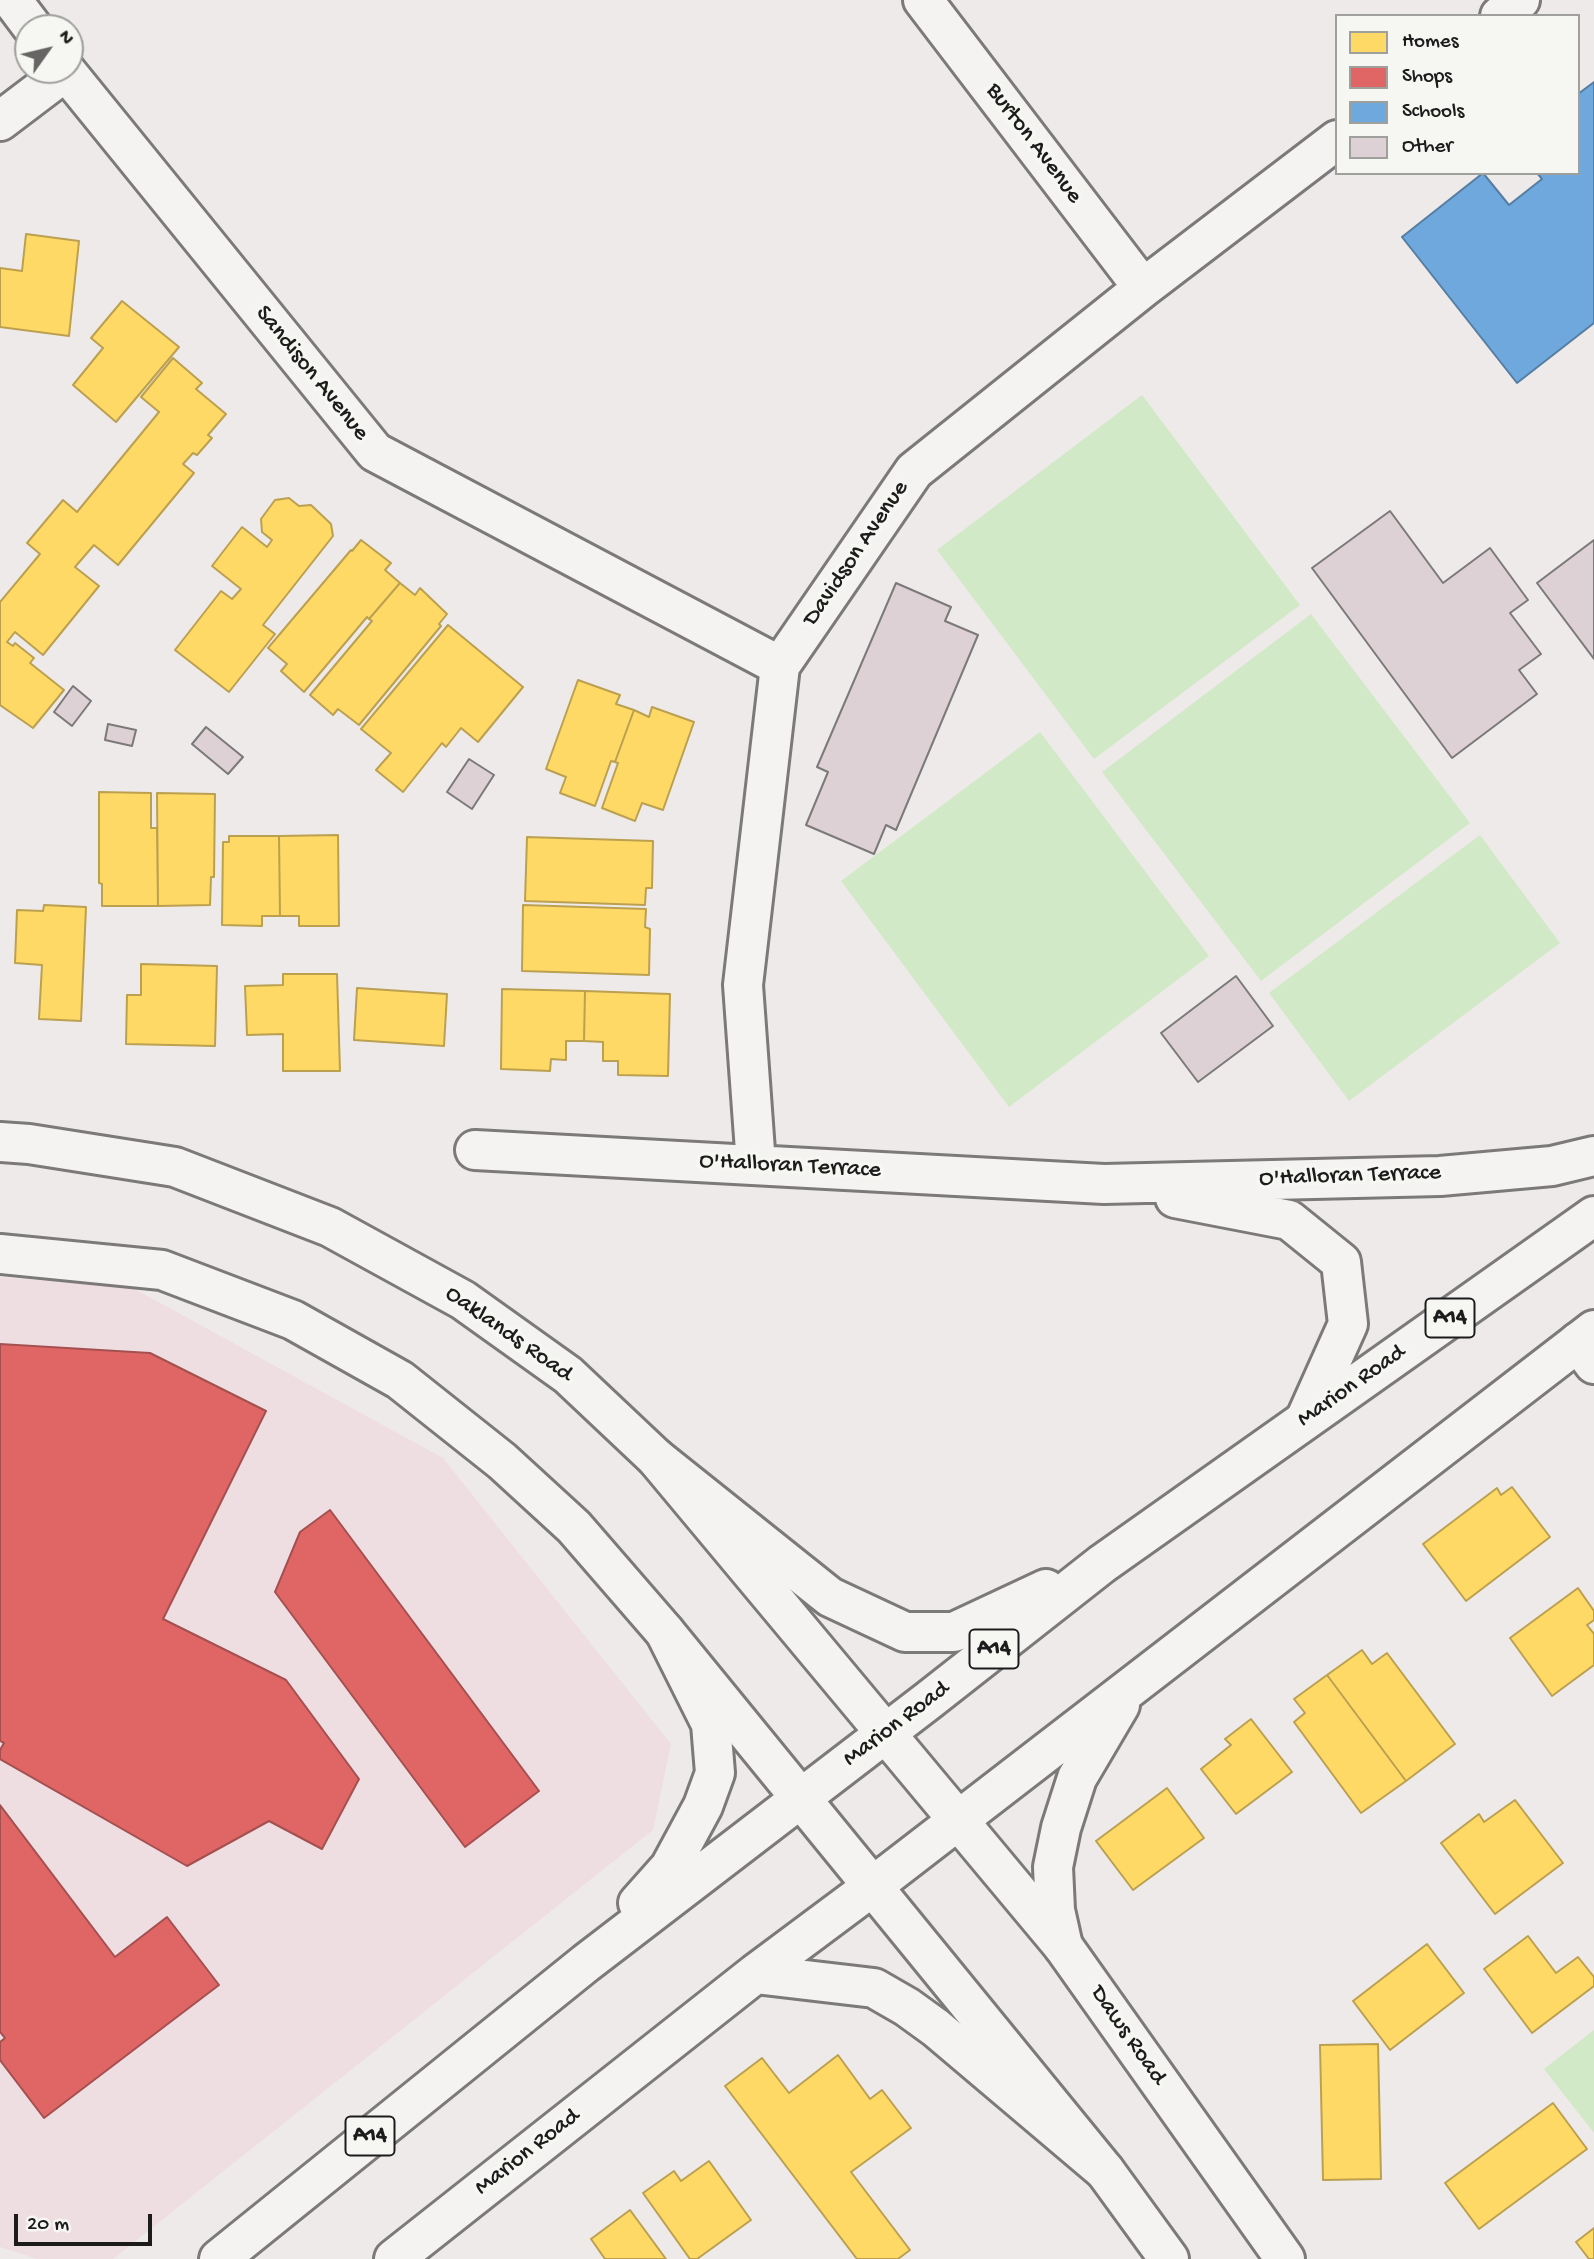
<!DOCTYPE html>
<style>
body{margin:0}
#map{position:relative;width:1594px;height:2259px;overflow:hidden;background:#efeaea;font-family:"Gochi Hand",sans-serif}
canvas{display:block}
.legend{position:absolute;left:1335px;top:14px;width:245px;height:161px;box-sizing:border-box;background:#f6f6f2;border:2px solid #9f9f9c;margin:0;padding:9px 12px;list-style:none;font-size:21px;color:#1c1c1c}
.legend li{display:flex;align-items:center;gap:14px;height:35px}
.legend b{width:35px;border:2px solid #9f9f9c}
.north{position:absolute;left:14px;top:14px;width:70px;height:70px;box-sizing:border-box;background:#f6f6f2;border:2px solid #9f9f9c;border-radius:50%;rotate:56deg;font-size:19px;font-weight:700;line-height:28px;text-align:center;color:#1c1c1c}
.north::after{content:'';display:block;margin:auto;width:24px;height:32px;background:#666464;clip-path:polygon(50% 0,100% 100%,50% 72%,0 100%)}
.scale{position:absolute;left:14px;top:2214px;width:138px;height:32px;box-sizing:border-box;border:4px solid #1c1c1c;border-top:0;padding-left:9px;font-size:21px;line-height:24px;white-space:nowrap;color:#1c1c1c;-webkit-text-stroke:5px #f6f6f2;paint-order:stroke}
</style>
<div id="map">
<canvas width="1594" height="2259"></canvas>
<ul class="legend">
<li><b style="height:19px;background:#ffd966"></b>Homes</li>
<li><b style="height:19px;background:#e06666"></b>Shops</li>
<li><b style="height:19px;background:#6fa8dc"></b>Schools</li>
<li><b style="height:19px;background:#ded1d6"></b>Other</li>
</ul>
<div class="north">N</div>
<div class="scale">20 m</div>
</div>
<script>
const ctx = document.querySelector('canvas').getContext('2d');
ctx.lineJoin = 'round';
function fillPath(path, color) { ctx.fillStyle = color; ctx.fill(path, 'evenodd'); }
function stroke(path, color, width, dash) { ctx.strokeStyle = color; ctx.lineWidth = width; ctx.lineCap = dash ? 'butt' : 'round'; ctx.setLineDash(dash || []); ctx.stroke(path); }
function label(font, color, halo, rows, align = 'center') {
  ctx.font = font + ' "Gochi Hand",sans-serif'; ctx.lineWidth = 7; ctx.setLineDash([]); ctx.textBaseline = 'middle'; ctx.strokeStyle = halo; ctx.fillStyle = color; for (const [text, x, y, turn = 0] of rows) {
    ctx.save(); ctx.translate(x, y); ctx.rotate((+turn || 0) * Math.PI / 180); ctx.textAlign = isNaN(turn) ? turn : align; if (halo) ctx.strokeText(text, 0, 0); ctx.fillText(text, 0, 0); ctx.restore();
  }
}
const built = new Path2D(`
 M 0,1277 L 133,1288 L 443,1458 L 671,1744 L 653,1830 L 113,2259 L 37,2259 L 0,2247 Z`);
const green = new Path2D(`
 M 1142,395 L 1300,605 L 1094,759 L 937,550 Z
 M 1311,614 L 1470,823 L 1261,981 L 1102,772 Z
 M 1040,732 L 1209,956 L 1009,1107 L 841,881 Z
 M 1480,835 L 1560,943 L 1349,1101 L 1269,993 Z
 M 1594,2030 L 1594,2133 L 1544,2069 Z`);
const homes = new Path2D(`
 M 26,234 L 79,241 L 69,336 L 0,327 L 0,268 L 22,271 Z
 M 122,301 L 179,347 L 116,422 L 73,385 L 103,348 L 91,338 Z
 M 173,358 L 202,383 L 196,389 L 226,414 L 208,435 L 212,438 L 197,455 L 193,453 L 183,464 L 194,473 L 118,565 L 94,545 L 75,567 L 99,586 L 43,655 L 15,632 L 7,642 L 13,646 L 15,643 L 34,658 L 30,663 L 64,690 L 33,728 L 0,705 L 0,602 L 40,554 L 27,543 L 63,500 L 77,512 L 159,412 L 141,397 Z
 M 289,498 L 299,506 L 311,505 L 331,524 L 333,536 L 263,625 L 275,634 L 229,692 L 175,650 L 221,591 L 232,599 L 241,589 L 212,566 L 242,527 L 267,547 L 272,540 L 262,532 L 261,519 L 275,500 Z
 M 361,540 L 391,563 L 385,570 L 400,583 L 369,619 L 367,617 L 304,692 L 281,671 L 287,664 L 268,648 L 351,550 L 352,551 Z
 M 400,583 L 415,595 L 420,588 L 447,614 L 439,624 L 441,626 L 359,725 L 338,709 L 333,715 L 310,695 L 372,621 L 369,619 Z
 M 448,625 L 523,687 L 478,742 L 461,728 L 446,747 L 442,743 L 403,792 L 376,770 L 391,753 L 361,729 Z
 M 578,680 L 620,695 L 616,704 L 634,710 L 615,762 L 611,761 L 595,806 L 560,793 L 566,777 L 546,769 Z
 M 652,707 L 694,722 L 663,810 L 642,803 L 635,821 L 602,808 L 618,763 L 615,762 L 634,710 L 649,717 Z
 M 99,792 L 151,793 L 151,828 L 157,828 L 158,906 L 102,906 L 102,884 L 99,883 Z
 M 157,793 L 215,794 L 214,877 L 211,877 L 210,905 L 158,906 Z
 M 338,835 L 339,926 L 299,926 L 299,916 L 280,916 L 279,836 Z
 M 229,836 L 279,836 L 280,916 L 262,916 L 262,926 L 222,925 L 223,842 L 229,842 Z
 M 527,837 L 653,841 L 652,888 L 646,888 L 645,905 L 525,901 Z
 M 44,905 L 86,907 L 81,1021 L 39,1019 L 42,965 L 15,963 L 17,910 L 43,911 Z
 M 523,905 L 646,909 L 645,927 L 650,929 L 649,975 L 522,971 Z
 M 141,964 L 217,966 L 215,1046 L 126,1044 L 127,995 L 141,995 Z
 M 283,974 L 337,974 L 340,1071 L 283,1071 L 283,1034 L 247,1035 L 245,986 L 283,985 Z
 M 357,988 L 447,994 L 444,1046 L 354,1040 Z
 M 502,989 L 585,991 L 584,1041 L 566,1041 L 566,1060 L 551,1059 L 550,1071 L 501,1069 Z
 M 585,991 L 670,994 L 668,1076 L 618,1075 L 618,1061 L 603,1061 L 603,1042 L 584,1041 Z
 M 1512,1487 L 1550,1537 L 1466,1601 L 1423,1544 L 1497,1488 L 1501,1495 Z
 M 1578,1588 L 1594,1611 L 1594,1620 L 1587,1625 L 1594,1634 L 1594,1665 L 1552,1696 L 1510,1638 Z
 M 1362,1650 L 1372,1664 L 1387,1653 L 1455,1744 L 1406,1781 L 1327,1675 Z
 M 1327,1675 L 1406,1781 L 1361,1813 L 1294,1722 L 1305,1713 L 1294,1699 Z
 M 1251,1719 L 1292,1772 L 1236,1814 L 1201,1769 L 1231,1745 L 1225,1739 Z
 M 1167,1788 L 1204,1838 L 1133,1890 L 1096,1841 Z
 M 1515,1800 L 1563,1863 L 1495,1914 L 1441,1843 L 1479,1814 L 1484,1822 Z
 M 1528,1936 L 1556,1973 L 1578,1957 L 1594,1977 L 1594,1986 L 1532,2033 L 1484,1969 Z
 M 1427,1944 L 1464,1993 L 1390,2050 L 1353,2001 Z
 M 1378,2044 L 1381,2179 L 1323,2180 L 1320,2045 Z
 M 838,2055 L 870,2099 L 882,2090 L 911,2128 L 851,2172 L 910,2250 L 898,2259 L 857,2259 L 725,2086 L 762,2058 L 789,2093 Z
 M 1553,2103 L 1587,2149 L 1479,2229 L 1445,2183 Z
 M 709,2161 L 751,2220 L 697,2259 L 690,2259 L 643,2193 L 674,2171 L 681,2181 Z
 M 630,2210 L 666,2259 L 605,2259 L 591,2239 Z
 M 1594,2228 L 1594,2259 L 1589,2259 L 1576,2242 Z`);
const shops = new Path2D(`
 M 0,1344 L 150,1353 L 266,1411 L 163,1619 L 286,1680 L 359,1779 L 322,1849 L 269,1821 L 187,1866 L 0,1759 L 0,1750 L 4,1743 L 0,1741 Z
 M 330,1510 L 539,1791 L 465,1847 L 275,1592 L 300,1532 Z
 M 0,1805 L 115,1957 L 167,1917 L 219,1985 L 44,2118 L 0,2060 L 0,2042 L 5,2038 L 0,2032 Z`);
const schools = new Path2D(`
 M 1594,82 L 1594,323 L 1517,383 L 1402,237 L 1483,173 L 1509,205 L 1542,179 L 1537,173 L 1578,173 L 1578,94 Z`);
const building = new Path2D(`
 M 1390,511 L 1443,583 L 1490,548 L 1528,600 L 1510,613 L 1541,654 L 1519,670 L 1537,694 L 1452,758 L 1312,568 Z
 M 1594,540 L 1594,659 L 1537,583 Z
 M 896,583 L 951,607 L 945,621 L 978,635 L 896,830 L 886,825 L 874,854 L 806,825 L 828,772 L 817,767 Z
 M 73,686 L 91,701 L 72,726 L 54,712 Z
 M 108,724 L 136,730 L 132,746 L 105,740 Z
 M 206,727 L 243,757 L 228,774 L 192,744 Z
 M 469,759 L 494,775 L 472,809 L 447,792 Z
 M 1236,976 L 1273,1026 L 1198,1082 L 1161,1033 Z`);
const street = new Path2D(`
 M 12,0 L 33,28
 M 923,0 L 1143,288
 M 1500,16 L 1520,0
 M 65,70 L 375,452 L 780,666
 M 0,121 L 66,71
 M 475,1150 L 1104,1184 L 1440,1176 L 1552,1166 L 1594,1156
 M 756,1165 L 743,985 L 780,666 L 914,471 L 1143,288 L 1337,140
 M 1175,1198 L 1289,1220 L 1341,1262 L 1348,1324 L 1305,1420
 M 1578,1342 L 1594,1364`);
const secondary = new Path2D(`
 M 0,1142 L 29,1144 L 175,1167 L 330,1227 L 463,1300 L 568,1375 L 656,1458 L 1063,1946 L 1285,2259
 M 0,1254 L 162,1270 L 293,1320 L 400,1380 L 502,1461 L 574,1527 L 665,1632 L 1105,2171 L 1169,2259`);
const primary = new Path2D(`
 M 656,1458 L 830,1597 L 905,1632 L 954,1632 L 1046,1589
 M 638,1903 L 670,1867 L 703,1806 L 715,1773 L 711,1724 L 665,1632
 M 1063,1946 L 1055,1910 L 1053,1867 L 1061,1828 L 1077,1778 L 1120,1705
 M 755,1974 L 874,1988 L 907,2007 L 936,2028 L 1105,2171
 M 219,2259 L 586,1963 L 929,1700 L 1102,1564 L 1594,1216
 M 394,2259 L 755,1974 L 873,1886 L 1594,1330`);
const shields = [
 [1450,1318,49],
 [994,1649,49],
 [370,2136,49]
];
const shieldNames = [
 ["A14",1450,1318],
 ["A14",994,1649],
 ["A14",370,2136]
];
const streetNames = [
 ["Burton Avenue",1033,144,53],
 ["Sandison Avenue",311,374,51],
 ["Davidson Avenue",857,554,-56],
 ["O'Halloran Terrace",790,1167,3],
 ["O'Halloran Terrace",1350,1177,-2],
 ["Oaklands Road",508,1335,35],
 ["Marion Road",1352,1387,-35],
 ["Marion Road",897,1725,-37],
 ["Daws Road",1127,2036,55],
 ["Marion Road",528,2153,-38]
];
fillPath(built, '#eedee2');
fillPath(green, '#d1e9c6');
fillPath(homes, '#ffd966');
stroke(homes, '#bba050', 2);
fillPath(shops, '#e06666');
stroke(shops, '#a55050', 2);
fillPath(schools, '#6fa8dc');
stroke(schools, '#567ea2', 2);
fillPath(building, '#ded1d6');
stroke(building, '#7b7979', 2);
stroke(street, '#7b7979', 44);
stroke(secondary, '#7b7979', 44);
stroke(primary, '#7b7979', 44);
stroke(street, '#f4f3f2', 38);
stroke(secondary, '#f4f3f2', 38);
stroke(primary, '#f4f3f2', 38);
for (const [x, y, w] of shields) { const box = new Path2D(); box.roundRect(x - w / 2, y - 19.5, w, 39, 5); ctx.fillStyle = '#f6f6f2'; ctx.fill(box); stroke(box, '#1c1c1c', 2); }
label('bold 23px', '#1c1c1c', null, shieldNames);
label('24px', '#1c1c1c', '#f6f6f2', streetNames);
</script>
